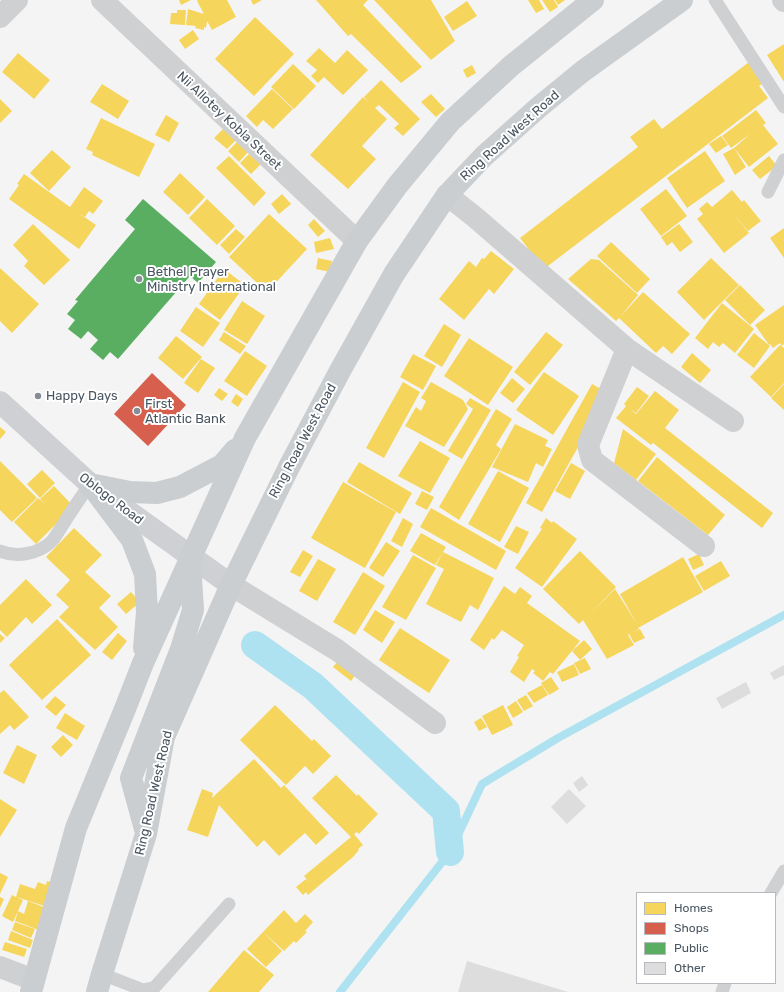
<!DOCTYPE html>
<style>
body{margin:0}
#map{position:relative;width:784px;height:992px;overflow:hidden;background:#f4f4f4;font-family:Rubik,sans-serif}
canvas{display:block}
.legend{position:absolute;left:636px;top:892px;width:140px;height:92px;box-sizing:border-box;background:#fff;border:1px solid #b7bbc0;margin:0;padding:5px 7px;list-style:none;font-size:12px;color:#4a5661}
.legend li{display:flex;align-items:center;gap:8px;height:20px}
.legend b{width:20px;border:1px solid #b7bbc0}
</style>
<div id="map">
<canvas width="784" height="992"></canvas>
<ul class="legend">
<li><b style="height:11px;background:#f6d55c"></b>Homes</li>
<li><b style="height:11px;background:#d6604d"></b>Shops</li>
<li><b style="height:11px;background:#5aae61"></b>Public</li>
<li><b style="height:11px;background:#ddddde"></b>Other</li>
</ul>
</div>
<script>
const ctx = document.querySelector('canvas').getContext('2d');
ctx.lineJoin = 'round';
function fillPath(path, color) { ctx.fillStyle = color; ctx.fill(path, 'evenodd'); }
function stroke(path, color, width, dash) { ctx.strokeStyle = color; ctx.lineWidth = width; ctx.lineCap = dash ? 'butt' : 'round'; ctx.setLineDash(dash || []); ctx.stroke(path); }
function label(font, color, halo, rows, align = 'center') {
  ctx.font = font + ' Rubik,sans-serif'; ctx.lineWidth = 4; ctx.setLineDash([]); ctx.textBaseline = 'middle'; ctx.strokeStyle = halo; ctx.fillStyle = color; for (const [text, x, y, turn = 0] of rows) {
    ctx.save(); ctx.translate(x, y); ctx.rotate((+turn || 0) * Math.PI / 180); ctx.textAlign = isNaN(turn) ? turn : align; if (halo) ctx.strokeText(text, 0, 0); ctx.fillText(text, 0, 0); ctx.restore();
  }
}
const homes = new Path2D(`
 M 179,0 L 191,0 L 181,5 Z
 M 198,0 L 227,0 L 236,17 L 212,30 L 207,21 L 206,28 L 204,27 L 204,30 L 195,28 L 196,26 L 186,25 L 188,9 L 204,14 L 197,1 Z
 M 251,0 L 262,0 L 253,5 Z
 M 316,0 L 368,0 L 363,5 L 422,67 L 401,83 L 351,34 L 348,36 Z
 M 374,0 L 431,0 L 455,41 L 431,60 Z
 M 528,0 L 539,0 L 544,9 L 536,13 Z
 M 542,0 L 554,0 L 558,7 L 550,12 Z
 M 555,0 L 565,0 L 558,5 Z
 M 467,1 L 477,16 L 453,31 L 444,17 Z
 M 177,10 L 186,10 L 185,25 L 170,24 L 171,13 L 177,13 Z
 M 255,17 L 294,54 L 254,96 L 215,59 Z
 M 193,30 L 199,39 L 185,49 L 179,40 Z
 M 784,44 L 784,82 L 767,55 Z
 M 319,48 L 335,63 L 347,50 L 368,70 L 343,95 L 324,77 L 318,83 L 311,76 L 317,70 L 306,61 Z
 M 18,53 L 50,80 L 34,99 L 2,72 Z
 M 749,62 L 765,82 L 759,86 L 768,98 L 544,269 L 520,238 L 638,147 L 630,137 L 654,119 L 662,129 Z
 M 293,64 L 316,86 L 294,109 L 271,87 Z
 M 472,65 L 476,73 L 467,78 L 463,70 Z
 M 381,80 L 420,119 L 403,136 L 394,128 L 399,124 L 379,105 L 375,108 L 387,119 L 362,146 L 376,159 L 348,189 L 310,155 L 363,97 L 368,102 L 364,97 Z
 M 102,84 L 129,101 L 118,119 L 90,102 Z
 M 272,89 L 293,109 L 273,129 L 263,120 L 257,127 L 246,116 Z
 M 431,94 L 445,109 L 436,117 L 421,102 Z
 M 0,99 L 12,111 L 0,123 Z
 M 756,110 L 766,123 L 763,125 L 778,144 L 749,167 L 734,148 L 750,134 L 731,148 L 722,136 Z
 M 166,115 L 179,123 L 169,142 L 155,135 Z
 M 101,118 L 155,144 L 139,177 L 92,155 L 93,152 L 86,149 Z
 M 224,128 L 236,140 L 227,149 L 214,138 Z
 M 721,136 L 728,145 L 716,153 L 709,144 Z
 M 238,141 L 248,152 L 239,162 L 228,151 Z
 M 734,148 L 746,167 L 735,175 L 723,154 Z
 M 52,150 L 71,167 L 49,191 L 30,173 Z
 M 705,151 L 725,181 L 687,208 L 667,178 Z
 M 249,154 L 261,164 L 251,174 L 240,163 Z
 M 229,156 L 266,193 L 254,206 L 216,168 Z
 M 769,156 L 777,166 L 760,179 L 752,170 Z
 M 180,173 L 205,197 L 188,215 L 163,192 Z
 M 24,174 L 70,207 L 84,187 L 103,201 L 93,214 L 89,211 L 85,217 L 77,212 L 96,225 L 79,249 L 9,199 L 19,185 L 17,184 Z
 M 666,189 L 687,216 L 661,236 L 640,209 Z
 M 732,190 L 742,202 L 744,200 L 761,221 L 748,231 L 730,210 L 749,233 L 724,253 L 697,219 L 703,214 L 699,209 L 707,202 L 712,207 Z
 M 282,194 L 291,204 L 279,214 L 271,204 Z
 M 207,199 L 235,226 L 217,245 L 189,218 Z
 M 269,214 L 307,249 L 267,292 L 229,257 Z
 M 314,219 L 325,231 L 318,237 L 308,225 Z
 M 33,224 L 70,260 L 44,285 L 24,266 L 28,261 L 13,245 Z
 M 679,224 L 693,242 L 680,252 L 672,242 L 667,246 L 661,237 Z
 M 784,228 L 784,258 L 770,238 Z
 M 236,229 L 245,237 L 229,254 L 220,245 Z
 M 330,238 L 334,249 L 316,253 L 314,242 Z
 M 611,242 L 650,279 L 637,293 L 597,256 Z
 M 491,251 L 514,269 L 494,294 L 489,289 L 464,320 L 439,299 L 469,261 L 476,267 L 482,258 L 484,259 Z
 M 318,258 L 332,261 L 330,272 L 316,269 Z
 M 711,258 L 739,285 L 704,320 L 677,292 Z
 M 591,259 L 599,260 L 638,295 L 620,317 L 643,292 L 690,334 L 672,354 L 663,346 L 656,353 L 619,318 L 616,321 L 568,279 Z
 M 0,268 L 39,304 L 12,333 L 0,321 Z
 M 224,269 L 245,285 L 220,320 L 199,304 Z
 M 740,285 L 765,310 L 750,325 L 725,300 Z
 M 242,301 L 265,316 L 247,344 L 224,330 Z
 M 722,303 L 754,329 L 735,353 L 723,343 L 719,347 L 713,342 L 708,349 L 695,338 Z
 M 784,305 L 784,344 L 782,346 L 780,343 L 773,348 L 770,344 L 769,345 L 755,325 Z
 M 196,307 L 220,323 L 203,347 L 180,331 Z
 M 444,324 L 461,335 L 442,367 L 424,356 Z
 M 224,332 L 246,346 L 240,354 L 219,340 Z
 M 546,332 L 563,345 L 530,385 L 514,372 Z
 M 754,333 L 770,346 L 754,368 L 737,355 Z
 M 176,336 L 202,357 L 183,379 L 158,358 Z
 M 469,338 L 513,367 L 488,405 L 444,376 Z
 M 780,345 L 784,348 L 784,383 L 771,397 L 750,377 Z
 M 245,351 L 267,366 L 247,396 L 224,381 Z
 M 692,353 L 711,370 L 700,383 L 681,367 Z
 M 413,354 L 436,366 L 423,390 L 400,377 Z
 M 201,359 L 215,368 L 198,393 L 184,383 Z
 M 544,372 L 579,396 L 553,435 L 516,410 Z
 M 512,378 L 525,389 L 513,403 L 500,393 Z
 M 403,382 L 420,392 L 384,458 L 366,448 Z
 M 431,382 L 463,400 L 468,409 L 444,447 L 405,426 L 416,407 L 421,411 L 426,401 L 421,398 Z
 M 592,384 L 608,393 L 542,512 L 526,503 Z
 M 784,384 L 784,410 L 771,398 Z
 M 637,387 L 649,396 L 636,413 L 630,409 L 636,414 L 655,391 L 679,410 L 665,428 L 773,513 L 762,528 L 653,443 L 651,445 L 616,418 L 626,406 L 624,404 Z
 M 219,388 L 228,394 L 222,401 L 214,395 Z
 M 236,394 L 243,399 L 238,407 L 231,402 Z
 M 470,398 L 491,410 L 462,459 L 448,451 L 473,409 L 466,404 Z
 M 496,409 L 512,419 L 496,445 L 501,449 L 459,520 L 439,507 Z
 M 515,424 L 548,440 L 545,446 L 552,449 L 543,467 L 536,463 L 528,482 L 492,467 Z
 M 0,427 L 6,432 L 0,439 Z
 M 623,429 L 656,454 L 636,480 L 614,463 Z
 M 420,441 L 450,458 L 430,493 L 398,476 Z
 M 657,457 L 725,515 L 708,535 L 638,481 Z
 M 0,461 L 37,498 L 12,522 L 0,510 Z
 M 359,462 L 412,493 L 400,514 L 347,482 Z
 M 571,463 L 585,471 L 570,499 L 555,491 Z
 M 42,470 L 55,483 L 40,498 L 27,484 Z
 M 498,471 L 529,488 L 500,542 L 468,524 Z
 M 343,482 L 396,512 L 365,568 L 311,538 Z
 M 54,486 L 73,506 L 59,519 L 60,520 L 36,544 L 14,522 L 38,498 L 46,505 L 40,499 Z
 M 422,491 L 434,497 L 427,510 L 415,504 Z
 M 431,508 L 506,551 L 496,570 L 420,527 Z
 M 403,518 L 413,524 L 402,547 L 391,541 Z
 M 546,518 L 552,523 L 553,521 L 577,539 L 542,587 L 515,568 L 542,529 L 540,528 Z
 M 516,526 L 529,532 L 518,554 L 504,547 Z
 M 74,528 L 102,555 L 85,572 L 111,596 L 99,608 L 118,627 L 95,650 L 59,617 L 69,607 L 56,595 L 70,580 L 46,557 Z
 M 421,533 L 446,547 L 435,565 L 410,551 Z
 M 386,542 L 400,551 L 383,577 L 369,568 Z
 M 303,550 L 313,556 L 300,577 L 290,572 Z
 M 580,551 L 616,587 L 589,615 L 615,589 L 637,624 L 620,594 L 683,557 L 703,592 L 638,628 L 639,629 L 631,633 L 640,629 L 645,638 L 634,643 L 629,634 L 628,635 L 634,645 L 607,659 L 583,620 L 579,624 L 543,589 Z
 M 443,552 L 494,578 L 478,610 L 470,605 L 461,622 L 426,604 L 444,569 L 436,565 Z
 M 699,554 L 704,565 L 693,570 L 688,559 Z
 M 413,555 L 436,568 L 406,620 L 382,607 Z
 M 318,559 L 336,569 L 317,601 L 299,591 Z
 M 721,561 L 730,576 L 704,591 L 695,576 Z
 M 363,572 L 385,586 L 355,635 L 333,622 Z
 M 26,579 L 52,605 L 32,624 L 26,617 L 7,637 L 0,630 L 0,605 Z
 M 504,586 L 515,594 L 520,587 L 532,596 L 527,603 L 580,641 L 553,674 L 550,672 L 543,681 L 533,673 L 535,671 L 532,669 L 524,682 L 510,672 L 519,657 L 517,656 L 524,645 L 502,630 L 494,640 L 492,638 L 484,650 L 470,640 Z
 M 131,592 L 140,602 L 126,614 L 117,604 Z
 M 375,610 L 395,622 L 382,643 L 363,630 Z
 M 57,619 L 91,655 L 42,700 L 9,665 Z
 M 400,628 L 450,660 L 429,693 L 379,660 Z
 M 118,633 L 127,641 L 112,660 L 102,652 Z
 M 0,634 L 5,638 L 0,643 Z
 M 584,640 L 592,649 L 580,660 L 572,651 Z
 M 341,657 L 359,670 L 351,681 L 333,667 Z
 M 585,658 L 591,669 L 580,674 L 574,663 Z
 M 574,664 L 579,675 L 562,682 L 557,672 Z
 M 551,677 L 559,689 L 549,695 L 541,683 Z
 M 542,685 L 548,695 L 534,703 L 527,693 Z
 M 4,690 L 29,717 L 14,730 L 10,725 L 0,734 L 0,693 Z
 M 526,695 L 533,706 L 524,711 L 517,700 Z
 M 55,696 L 66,705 L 56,716 L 45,707 Z
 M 516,701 L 523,712 L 513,718 L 507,707 Z
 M 275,705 L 312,741 L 314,739 L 331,756 L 313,774 L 305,766 L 286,785 L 240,740 Z
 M 503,705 L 513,725 L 492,735 L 482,716 Z
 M 65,713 L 85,726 L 77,740 L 56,728 Z
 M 481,718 L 487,727 L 479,731 L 474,722 Z
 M 63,735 L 73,745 L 61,757 L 51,747 Z
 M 17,745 L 37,755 L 24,784 L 3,773 Z
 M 254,759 L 281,788 L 284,785 L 329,833 L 316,845 L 305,833 L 279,856 L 264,840 L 257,847 L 219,805 L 208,837 L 187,830 L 202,789 L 213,793 L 212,798 Z
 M 336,775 L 357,796 L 358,794 L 378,814 L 359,834 L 357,832 L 354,834 L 363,845 L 358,849 L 359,850 L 353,857 L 315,889 L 308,895 L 306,892 L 303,895 L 296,887 L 306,879 L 310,883 L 304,876 L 351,837 L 312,798 Z
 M 0,799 L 17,810 L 0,837 Z
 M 0,873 L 8,877 L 0,894 Z
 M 47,881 L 55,883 L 47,907 L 17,897 L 23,900 L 13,922 L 2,916 L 12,895 L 16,897 L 20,884 L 35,889 L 38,882 L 46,885 Z
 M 0,897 L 4,899 L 0,908 Z
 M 28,901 L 46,908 L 39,930 L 15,921 L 18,911 L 24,914 Z
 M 284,910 L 296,923 L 305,914 L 313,922 L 305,931 L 307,932 L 296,943 L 294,941 L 284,951 L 263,932 Z
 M 15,922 L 35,929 L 31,938 L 12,930 Z
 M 11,931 L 33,940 L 30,948 L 8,940 Z
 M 263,932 L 282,951 L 266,967 L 247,949 Z
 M 5,942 L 27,949 L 24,957 L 2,950 Z
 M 244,950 L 274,975 L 259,992 L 208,992 Z`);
const shops = new Path2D(`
 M 152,373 L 186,405 L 148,446 L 114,414 Z`);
const public = new Path2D(`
 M 143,199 L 216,262 L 198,283 L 190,276 L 118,359 L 110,352 L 103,360 L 90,349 L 98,340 L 88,331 L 81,339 L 68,329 L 75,320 L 67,314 L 78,301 L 75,300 L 135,229 L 125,220 Z`);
const stream = new Path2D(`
 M 340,992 L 450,852 L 482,784 L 558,738 L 784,615`);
const canal = new Path2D(`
 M 255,645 L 313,686 L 446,811 L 450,852`);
const building = new Path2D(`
 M 784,665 L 784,675 L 774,680 L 770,673 Z
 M 746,682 L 751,693 L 722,709 L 716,698 Z
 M 582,776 L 588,785 L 579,792 L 573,783 Z
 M 569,789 L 586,806 L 567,824 L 551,807 Z
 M 467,961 L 568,992 L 458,992 Z`);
const service = new Path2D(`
 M 715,0 L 784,107
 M 768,192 L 784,160
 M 0,551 C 16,558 39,554 52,541 C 56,536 60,529 64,523 C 72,510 81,497 90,484
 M 771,893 L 784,871
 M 102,974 L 143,990 L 154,988 L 229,904
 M 722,992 L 725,983`);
const minor = new Path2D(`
 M 102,0 L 357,241
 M 783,0 L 784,1
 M 0,17 L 17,0
 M 447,195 L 476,218 L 627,349 L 733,421
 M 627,349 L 588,445 L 592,460 L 704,546
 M 231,585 L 337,650 L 435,723
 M 0,967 L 34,980`);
const secondary = new Path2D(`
 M 0,402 L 90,484 L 231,585`);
const primary = new Path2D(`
 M 90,484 L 132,540 L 145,574 L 147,612 L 144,648
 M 90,484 L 130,492 L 157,493 L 180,487 L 222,465 L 235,450
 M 145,829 L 131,778 L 181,649 L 193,610 L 190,561
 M 31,992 L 76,828 L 125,709 L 143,663 L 245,438 L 357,241 L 397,186 L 450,122 L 511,66 L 593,0
 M 97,992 L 102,974 L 146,834 L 164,737 L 231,585 L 289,467 L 341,369 L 394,274 L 447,195 L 484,156 L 539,107 L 583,71 L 682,0`);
const markers = [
 [139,279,4,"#868d94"],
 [38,396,4,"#868d94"],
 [137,411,4,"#868d94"]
];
const streetNames = [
 ["Nii Allotey Kobla Street",229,121,43],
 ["Ring Road West Road",510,136,-42],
 ["Ring Road West Road",303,441,-62],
 ["Oblogo Road",111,499,37],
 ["Ring Road West Road",154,793,-77]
];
const poiNames = [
 ["Bethel Prayer",147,272],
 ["Ministry International",147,287],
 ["Happy Days",46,396],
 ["First",145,404],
 ["Atlantic Bank",145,419]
];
fillPath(homes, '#f6d55c');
fillPath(shops, '#d6604d');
fillPath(public, '#5aae61');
stroke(stream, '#aee2f0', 8);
stroke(canal, '#aee2f0', 28);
fillPath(building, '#ddddde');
stroke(service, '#ced0d2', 13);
stroke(minor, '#ced0d2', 22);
stroke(secondary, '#ced0d4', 22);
stroke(primary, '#caced1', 22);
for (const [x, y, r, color] of markers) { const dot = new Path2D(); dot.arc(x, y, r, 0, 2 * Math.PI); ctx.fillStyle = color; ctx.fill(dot); stroke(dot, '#fff', 1.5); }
label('13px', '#4a5661', '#fff', streetNames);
label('13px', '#4a5661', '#fff', poiNames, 'left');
</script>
